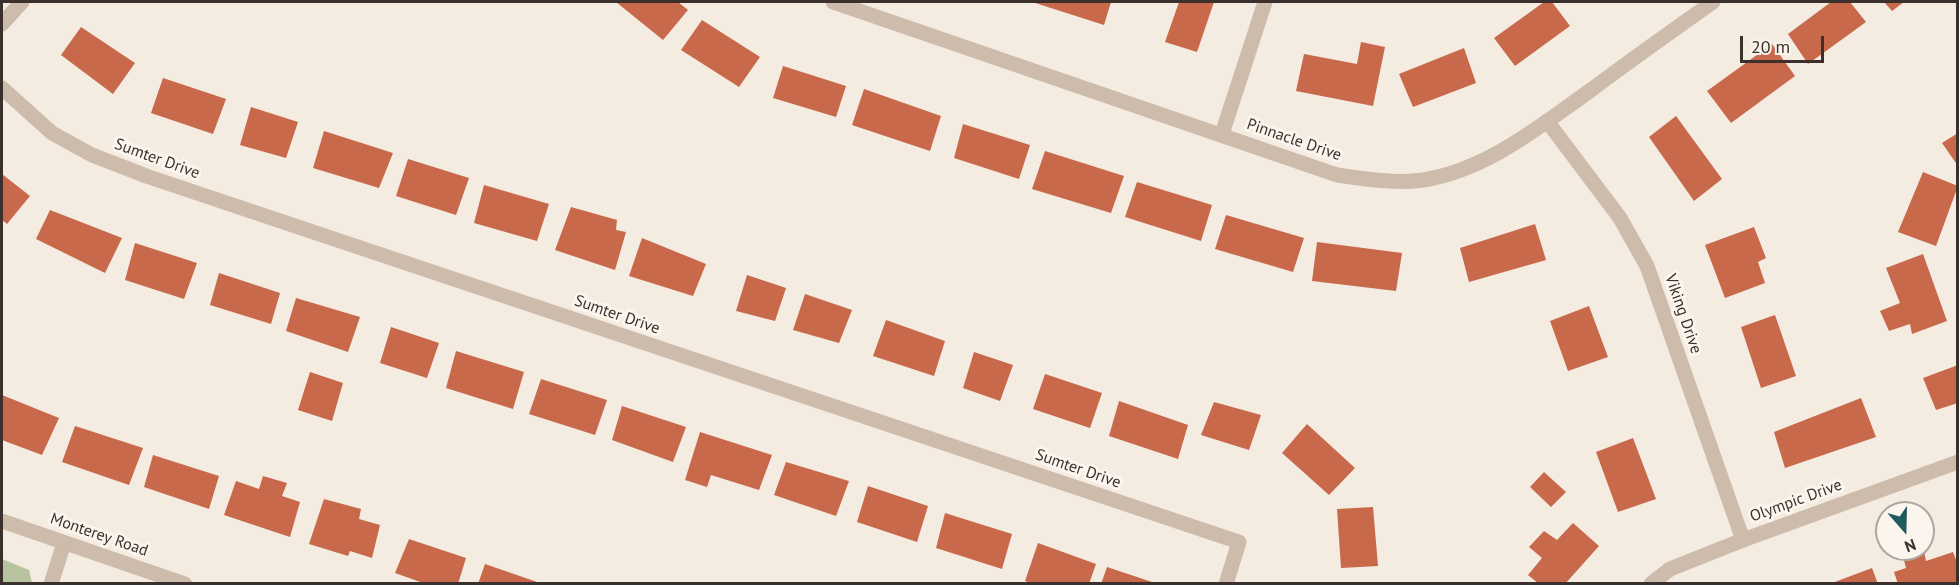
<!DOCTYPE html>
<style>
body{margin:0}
#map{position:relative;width:1959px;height:585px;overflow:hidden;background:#f4ebe1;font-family:"PT Sans",sans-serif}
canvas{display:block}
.frame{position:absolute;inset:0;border:3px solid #3b302b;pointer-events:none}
.north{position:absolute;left:1875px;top:501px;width:60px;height:60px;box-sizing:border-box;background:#fbf5ee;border:2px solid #aea6a0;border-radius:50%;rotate:160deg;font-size:16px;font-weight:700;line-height:24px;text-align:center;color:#3b302b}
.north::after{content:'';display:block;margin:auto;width:21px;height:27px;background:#1f5a5e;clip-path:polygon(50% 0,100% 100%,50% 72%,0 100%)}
.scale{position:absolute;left:1740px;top:36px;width:84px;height:27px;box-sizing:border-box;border:3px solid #3b302b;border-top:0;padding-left:8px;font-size:18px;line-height:21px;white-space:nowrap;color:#3b302b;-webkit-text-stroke:4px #fbf5ee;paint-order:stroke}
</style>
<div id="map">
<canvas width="1959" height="585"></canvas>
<div class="frame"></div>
<div class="north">N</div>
<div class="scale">20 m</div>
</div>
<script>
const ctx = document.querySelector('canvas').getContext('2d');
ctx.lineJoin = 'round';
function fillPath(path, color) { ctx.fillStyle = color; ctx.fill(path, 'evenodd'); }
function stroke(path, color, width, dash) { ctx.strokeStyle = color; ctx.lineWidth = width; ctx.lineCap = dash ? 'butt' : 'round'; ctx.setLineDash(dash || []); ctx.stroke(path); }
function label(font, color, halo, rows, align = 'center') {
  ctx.font = font + ' "PT Sans",sans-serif'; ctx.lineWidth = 6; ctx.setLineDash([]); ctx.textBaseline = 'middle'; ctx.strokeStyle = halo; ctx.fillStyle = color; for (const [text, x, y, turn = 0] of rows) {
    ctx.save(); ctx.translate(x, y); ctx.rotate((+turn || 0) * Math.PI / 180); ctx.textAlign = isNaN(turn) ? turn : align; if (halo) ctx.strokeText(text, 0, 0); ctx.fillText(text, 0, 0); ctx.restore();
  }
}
const green = new Path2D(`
 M 2,559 L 29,570 L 32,583 L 2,583 Z`);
const building = new Path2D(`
 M 616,2 L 678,2 L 688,10 L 663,40 Z
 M 1032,2 L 1111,2 L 1104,25 Z
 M 1179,2 L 1214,2 L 1197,52 L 1165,42 Z
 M 1544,2 L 1552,2 L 1570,26 L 1515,66 L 1494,38 Z
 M 1831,2 L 1850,2 L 1866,22 L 1808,64 L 1788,34 Z
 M 1884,2 L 1904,2 L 1892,11 Z
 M 702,20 L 760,57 L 739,87 L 681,50 Z
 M 81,27 L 135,63 L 113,94 L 61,55 Z
 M 1361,42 L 1385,47 L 1373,106 L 1296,91 L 1304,54 L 1357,64 Z
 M 1772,44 L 1795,76 L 1731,123 L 1707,91 Z
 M 1464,48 L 1476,83 L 1413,107 L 1399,74 Z
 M 783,66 L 846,86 L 836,117 L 773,98 Z
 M 163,78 L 226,99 L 213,134 L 151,113 Z
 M 864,89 L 941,116 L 930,151 L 852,125 Z
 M 251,107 L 298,122 L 286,158 L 240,145 Z
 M 1676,116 L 1722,179 L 1694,201 L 1649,137 Z
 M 963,124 L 1030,145 L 1019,179 L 954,158 Z
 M 324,131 L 393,153 L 379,188 L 313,168 Z
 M 1958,133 L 1958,166 L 1942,143 Z
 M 1045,151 L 1124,176 L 1111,213 L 1032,189 Z
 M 408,159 L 469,178 L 456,215 L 396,196 Z
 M 1923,172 L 1958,186 L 1936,246 L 1898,232 Z
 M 2,174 L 30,196 L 7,224 L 2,220 Z
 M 1137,182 L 1212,205 L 1201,241 L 1125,217 Z
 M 484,185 L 549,204 L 537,241 L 474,223 Z
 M 571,207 L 617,220 L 616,230 L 626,232 L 615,270 L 555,250 Z
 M 50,210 L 122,238 L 105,273 L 36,239 Z
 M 1226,215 L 1304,238 L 1293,272 L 1215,249 Z
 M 1535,224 L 1546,260 L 1469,282 L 1460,248 Z
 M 1754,227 L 1766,258 L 1758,262 L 1765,283 L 1725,298 L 1705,245 Z
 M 642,238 L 706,264 L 693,296 L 629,276 Z
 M 1317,242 L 1402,253 L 1396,291 L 1312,281 Z
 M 135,243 L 197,263 L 184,299 L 125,280 Z
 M 1923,254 L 1947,321 L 1912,334 L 1910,324 L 1889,331 L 1880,311 L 1900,303 L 1886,268 Z
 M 219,273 L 280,293 L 271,324 L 210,305 Z
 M 747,275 L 786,288 L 775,321 L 736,311 Z
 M 805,294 L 852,310 L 839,343 L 793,330 Z
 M 296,298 L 360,317 L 348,352 L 286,331 Z
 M 1589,306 L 1608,357 L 1568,371 L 1550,321 Z
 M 1775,315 L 1796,376 L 1761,388 L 1741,327 Z
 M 886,320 L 945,341 L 934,376 L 873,356 Z
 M 391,327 L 439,343 L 427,378 L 380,363 Z
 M 456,351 L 524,372 L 513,409 L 446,388 Z
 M 974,352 L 1013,365 L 1000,401 L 963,388 Z
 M 1958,365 L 1958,403 L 1936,410 L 1923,378 Z
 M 310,372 L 343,383 L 332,421 L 298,410 Z
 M 1045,374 L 1102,393 L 1090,428 L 1033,409 Z
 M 541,379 L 607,400 L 595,435 L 529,414 Z
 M 2,395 L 59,418 L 42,455 L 2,440 Z
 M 1861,398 L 1876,437 L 1785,468 L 1774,432 Z
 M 1119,401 L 1188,425 L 1178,459 L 1109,436 Z
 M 1214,402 L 1261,415 L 1249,450 L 1201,435 Z
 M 622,406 L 686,427 L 673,462 L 612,440 Z
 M 1307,424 L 1355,468 L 1329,495 L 1282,453 Z
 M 75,426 L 143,448 L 129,485 L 62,462 Z
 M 700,432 L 772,455 L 759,490 L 711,475 L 707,487 L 685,480 Z
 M 1633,438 L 1656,499 L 1618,512 L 1596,452 Z
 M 153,455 L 219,476 L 209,509 L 144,487 Z
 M 786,462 L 849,481 L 836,516 L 774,495 Z
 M 1544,472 L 1566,492 L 1551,507 L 1530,487 Z
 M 263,476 L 287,483 L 282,496 L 300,502 L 290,537 L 224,515 L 236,481 L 259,489 Z
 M 868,486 L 928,506 L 917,542 L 857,522 Z
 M 324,499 L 361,509 L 359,519 L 380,525 L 372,558 L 350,551 L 348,556 L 309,544 Z
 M 1373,507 L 1378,566 L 1341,568 L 1337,509 Z
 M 945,513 L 1012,534 L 1002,569 L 936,548 Z
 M 1573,523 L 1599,546 L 1565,584 L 1539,584 L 1528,575 L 1542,558 L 1529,547 L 1544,531 L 1557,540 Z
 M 409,539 L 466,558 L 458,584 L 426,584 L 395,573 Z
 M 1038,543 L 1096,564 L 1089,584 L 1034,584 L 1025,581 Z
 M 1924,551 L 1926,561 L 1953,552 L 1958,565 L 1958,584 L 1898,584 L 1894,572 L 1906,568 L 1904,560 Z
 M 485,564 L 540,583 L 540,584 L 478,584 Z
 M 1107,567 L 1155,583 L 1155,584 L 1101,584 Z
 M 1872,568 L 1878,584 L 1832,584 L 1832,583 Z`);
const minor = new Path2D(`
 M 833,2 L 1337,175 C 1366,179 1395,184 1423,180 C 1487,170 1540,126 1591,90 C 1631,60 1672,31 1713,2
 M 2,24 L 22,2
 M 2,88 L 52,133 L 92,155 L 149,177 L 1239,542 L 1226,584
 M 1547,121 L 1620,218 L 1647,266 L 1743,540
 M 1222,134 L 1265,2
 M 51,584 L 64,543
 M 1651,584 L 1670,569 L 1743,540 L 1958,462`);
const tertiary = new Path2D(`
 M 2,521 L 185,584`);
const streetNames = [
 ["Pinnacle Drive",1294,140,19],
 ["Sumter Drive",157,159,20],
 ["Viking Drive",1683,314,71],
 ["Sumter Drive",617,315,19],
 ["Sumter Drive",1078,469,19],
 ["Olympic Drive",1796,501,-20],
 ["Monterey Road",99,535,19]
];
fillPath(green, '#b8c4a0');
fillPath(building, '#c8694b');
stroke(minor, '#cdbbac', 15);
stroke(tertiary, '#cdbbac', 15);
label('16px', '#3b302b', '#fbf5ee', streetNames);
</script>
